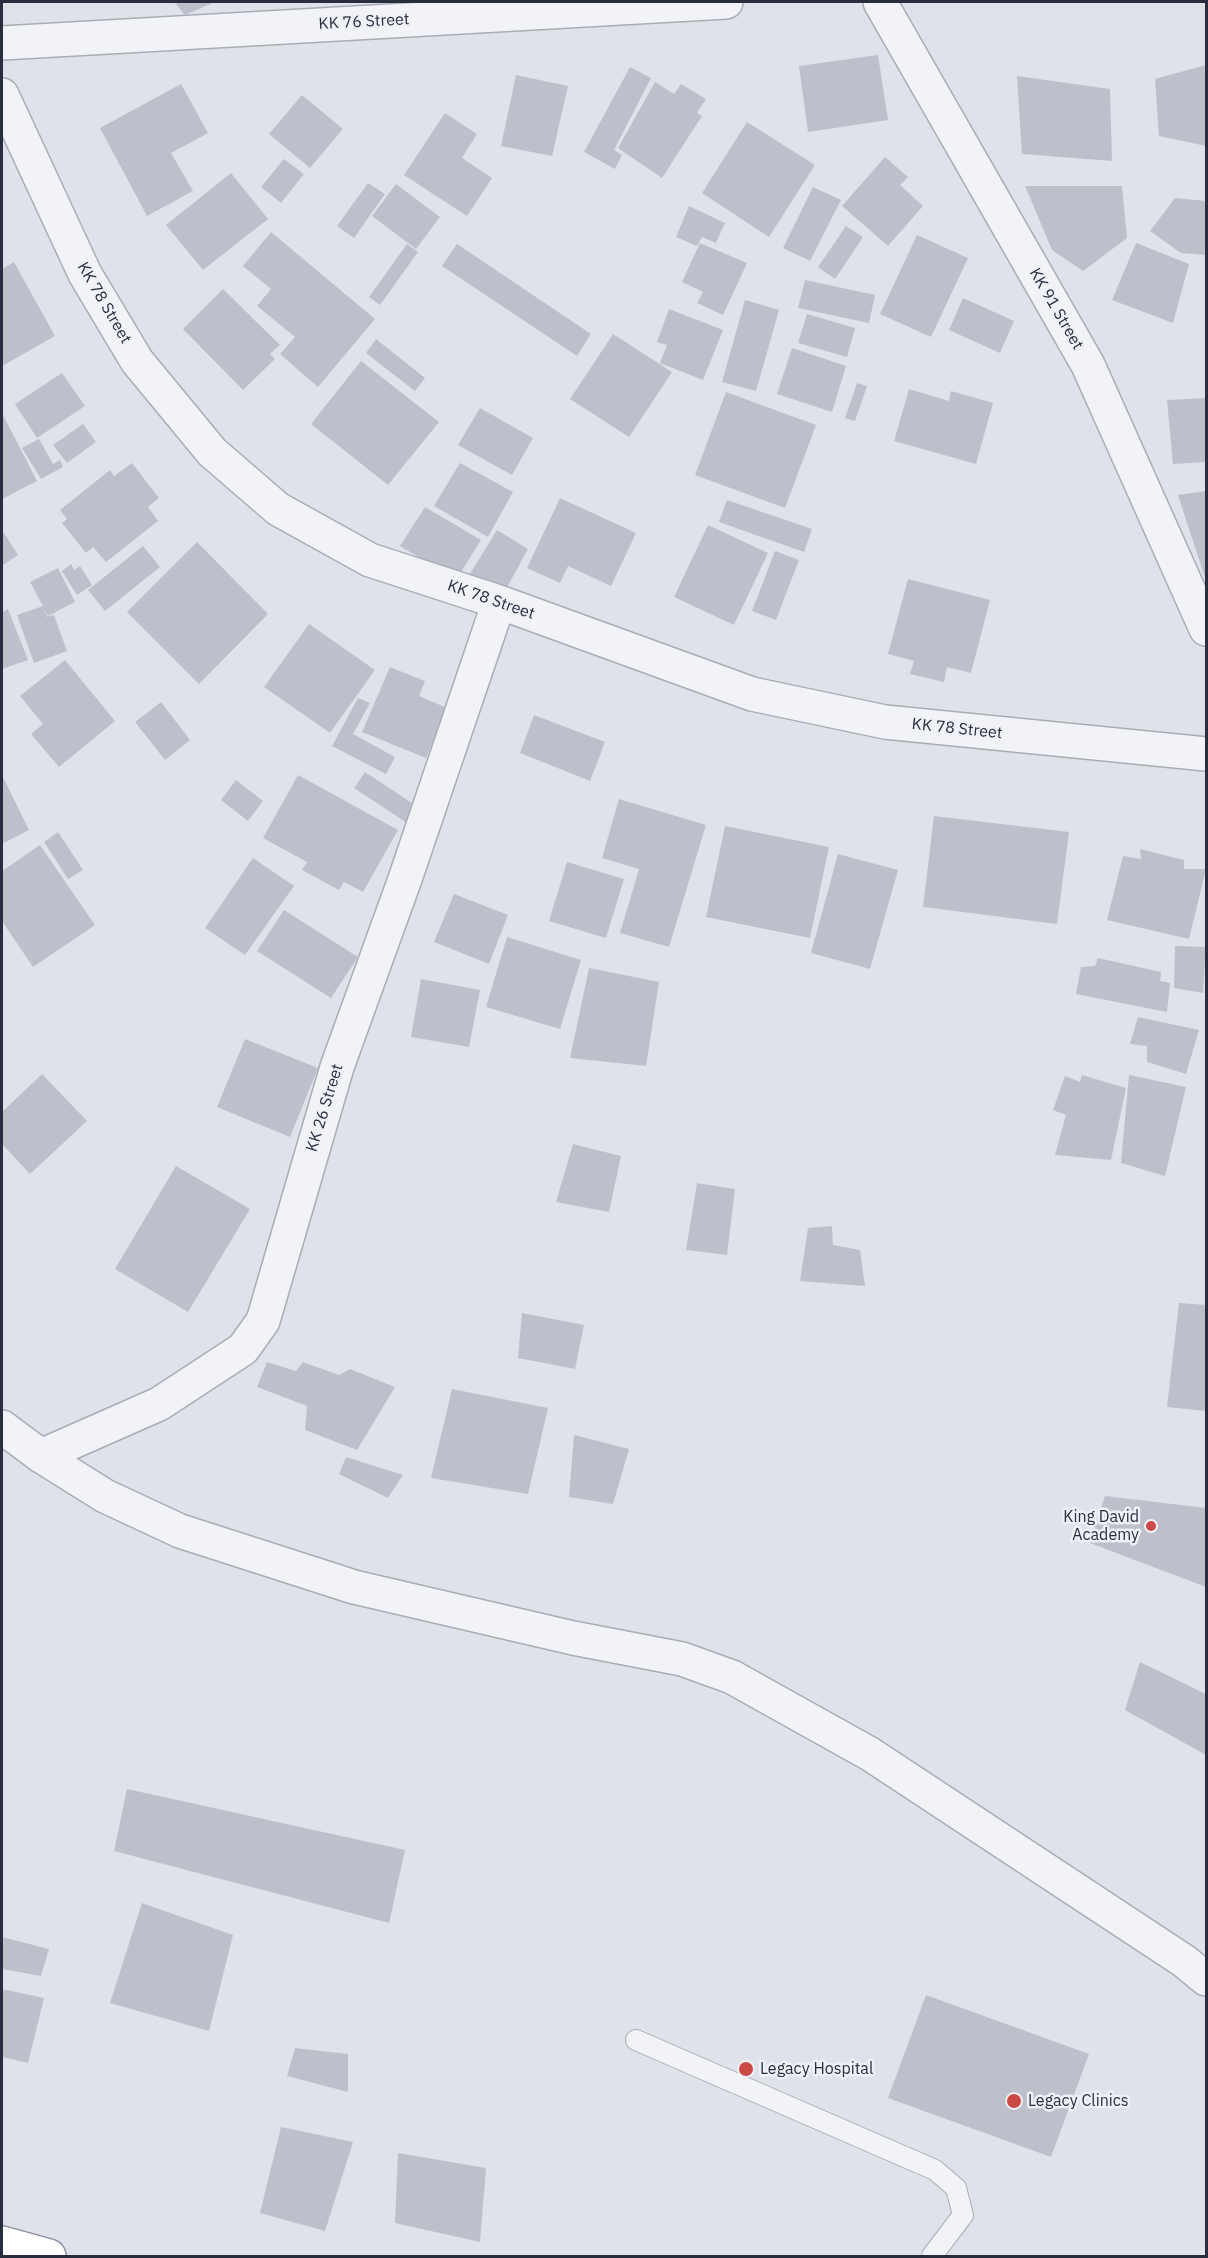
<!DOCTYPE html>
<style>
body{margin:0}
#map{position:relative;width:1208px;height:2258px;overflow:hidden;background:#e0e2e9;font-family:"IBM Plex Sans",sans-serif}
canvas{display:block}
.frame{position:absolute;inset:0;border:3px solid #292d40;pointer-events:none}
</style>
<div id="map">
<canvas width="1208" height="2258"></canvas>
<div class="frame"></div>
</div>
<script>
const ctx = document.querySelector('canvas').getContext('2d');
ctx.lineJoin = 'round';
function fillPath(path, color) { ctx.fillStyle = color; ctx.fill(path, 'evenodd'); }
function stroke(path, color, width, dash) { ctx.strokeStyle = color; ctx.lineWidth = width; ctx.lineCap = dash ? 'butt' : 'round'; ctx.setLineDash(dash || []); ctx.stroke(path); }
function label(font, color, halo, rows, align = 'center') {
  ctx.font = font + ' "IBM Plex Sans",sans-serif'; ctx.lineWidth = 5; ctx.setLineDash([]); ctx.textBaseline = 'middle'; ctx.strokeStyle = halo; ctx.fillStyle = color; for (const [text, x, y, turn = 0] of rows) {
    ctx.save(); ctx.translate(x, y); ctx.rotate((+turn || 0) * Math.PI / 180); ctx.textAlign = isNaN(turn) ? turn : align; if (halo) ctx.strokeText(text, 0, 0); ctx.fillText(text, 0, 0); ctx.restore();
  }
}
const building = new Path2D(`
 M 174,2 L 215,2 L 185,15 Z
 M 878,55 L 888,120 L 808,132 L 799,66 Z
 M 1206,65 L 1206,146 L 1159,136 L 1155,79 Z
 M 630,67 L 651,78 L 614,150 L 622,155 L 615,169 L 584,152 Z
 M 516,75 L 568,86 L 552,156 L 501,146 Z
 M 1017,76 L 1110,89 L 1112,161 L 1022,154 Z
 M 655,82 L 674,94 L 681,84 L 706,99 L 697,113 L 702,116 L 662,178 L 618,148 Z
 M 181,84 L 208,133 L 171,153 L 193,191 L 147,216 L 100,128 Z
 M 302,95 L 343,129 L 310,168 L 269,134 Z
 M 445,113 L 477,134 L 462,158 L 492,178 L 467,216 L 404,175 Z
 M 747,122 L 815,165 L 769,237 L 702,193 Z
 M 885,157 L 908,177 L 900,185 L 923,206 L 888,246 L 842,206 Z
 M 284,159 L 304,174 L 281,203 L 261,187 Z
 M 231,173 L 268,219 L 203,270 L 166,225 Z
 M 368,183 L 385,194 L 354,238 L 337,226 Z
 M 396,184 L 440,217 L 416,249 L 372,216 Z
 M 1025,186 L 1122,186 L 1127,238 L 1083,271 L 1052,250 Z
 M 813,187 L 841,200 L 810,261 L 783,248 Z
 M 1175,198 L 1206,201 L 1206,255 L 1181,253 L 1150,231 Z
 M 689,206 L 725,223 L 716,243 L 702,237 L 697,246 L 676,237 Z
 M 846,226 L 863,237 L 835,279 L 818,267 Z
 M 271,232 L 375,319 L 318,387 L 280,354 L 295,337 L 257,306 L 271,289 L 243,266 Z
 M 917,235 L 968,258 L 931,337 L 880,314 Z
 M 700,243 L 747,263 L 723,315 L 697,303 L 703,292 L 682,282 Z
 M 1136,243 L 1189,264 L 1173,323 L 1112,300 Z
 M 407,244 L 418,252 L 380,305 L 369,297 Z
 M 457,244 L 591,334 L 577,356 L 442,266 Z
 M 14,262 L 55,336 L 2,366 L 2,269 Z
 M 805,280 L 875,295 L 869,323 L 798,308 Z
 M 223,289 L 280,345 L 270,354 L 275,359 L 243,390 L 183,329 Z
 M 963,298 L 1014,321 L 1000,353 L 949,330 Z
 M 745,300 L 779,310 L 756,391 L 722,382 Z
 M 669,309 L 723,330 L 703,380 L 660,363 L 667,345 L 657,342 Z
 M 807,314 L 855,328 L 847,357 L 798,343 Z
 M 613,334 L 672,372 L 629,437 L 570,399 Z
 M 376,339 L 425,378 L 415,391 L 366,353 Z
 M 792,348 L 846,366 L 832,412 L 777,394 Z
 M 361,361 L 439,422 L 388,485 L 311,424 Z
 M 62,373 L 85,406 L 37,438 L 15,404 Z
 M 857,383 L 867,386 L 855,421 L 845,418 Z
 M 909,389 L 949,401 L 951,391 L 993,403 L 976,464 L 894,441 Z
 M 726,392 L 816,425 L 785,508 L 695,475 Z
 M 1206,398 L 1206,462 L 1173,464 L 1167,400 Z
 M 480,408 L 533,438 L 512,475 L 458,445 Z
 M 2,413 L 37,481 L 2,499 Z
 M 83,424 L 96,442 L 67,463 L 53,445 Z
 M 39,439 L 53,464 L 60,460 L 63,467 L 41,479 L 22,448 Z
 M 132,463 L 159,498 L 148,507 L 158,521 L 106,562 L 93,547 L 86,553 L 62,523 L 67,519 L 60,510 L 110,470 L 114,476 Z
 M 460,463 L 513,492 L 488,537 L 434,506 Z
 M 1206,491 L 1206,581 L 1178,495 Z
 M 560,498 L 636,533 L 611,586 L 568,566 L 560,583 L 527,568 Z
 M 727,500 L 812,529 L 804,552 L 719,522 Z
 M 425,507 L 481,540 L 456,580 L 400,546 Z
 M 708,525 L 768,553 L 734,625 L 674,597 Z
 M 2,530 L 18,555 L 2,566 Z
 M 497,530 L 528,549 L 499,602 L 465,582 Z
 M 197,542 L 268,614 L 199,684 L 127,612 Z
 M 143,546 L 160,567 L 105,611 L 88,590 Z
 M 775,551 L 799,560 L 776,620 L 752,611 Z
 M 71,564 L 74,570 L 80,566 L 92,585 L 77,595 L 62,571 Z
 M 58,568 L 75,602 L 48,616 L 43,607 L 47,616 L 45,617 L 54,615 L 67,651 L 34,663 L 17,615 L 43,606 L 30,582 Z
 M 908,579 L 990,600 L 971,673 L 947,667 L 944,682 L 910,674 L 914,661 L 888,654 Z
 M 8,609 L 28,660 L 2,669 L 2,612 Z
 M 309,624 L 375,670 L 330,733 L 264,687 Z
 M 65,660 L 115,721 L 59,767 L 31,734 L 43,724 L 20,696 Z
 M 390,667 L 425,681 L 419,696 L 447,708 L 426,758 L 362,732 Z
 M 358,698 L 370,703 L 353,734 L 395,757 L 386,774 L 332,746 Z
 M 161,702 L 190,740 L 165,760 L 135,722 Z
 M 534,715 L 605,742 L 590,781 L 520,753 Z
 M 365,772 L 421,809 L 410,825 L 354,788 Z
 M 2,775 L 29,830 L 2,844 Z
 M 298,775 L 398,830 L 363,892 L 344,882 L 339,890 L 302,870 L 307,862 L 263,838 Z
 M 236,780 L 263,801 L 248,821 L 221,800 Z
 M 619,799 L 706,825 L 669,947 L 620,933 L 639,869 L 602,858 Z
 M 934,816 L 1069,832 L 1057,924 L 923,907 Z
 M 725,826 L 829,847 L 810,938 L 706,917 Z
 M 58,832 L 83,870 L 68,879 L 44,842 Z
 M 40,845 L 95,925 L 33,967 L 2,921 L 2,871 Z
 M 1140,849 L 1184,860 L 1184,869 L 1206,869 L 1189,939 L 1107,920 L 1123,856 L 1141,859 Z
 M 838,854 L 898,870 L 870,969 L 811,953 Z
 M 253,858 L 294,886 L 245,955 L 205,928 Z
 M 567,862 L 624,879 L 606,938 L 549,921 Z
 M 454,894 L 508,915 L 489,964 L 434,942 Z
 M 284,910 L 358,957 L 331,998 L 257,951 Z
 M 507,937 L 581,960 L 560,1029 L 486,1007 Z
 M 1175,946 L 1206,947 L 1203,993 L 1174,988 Z
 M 1098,958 L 1161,972 L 1160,981 L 1170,983 L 1167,1012 L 1076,994 L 1081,967 L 1095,966 Z
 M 589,968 L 659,982 L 646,1066 L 570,1058 Z
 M 421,979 L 480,990 L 469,1047 L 411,1037 Z
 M 1138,1017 L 1199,1030 L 1186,1074 L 1147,1062 L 1147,1046 L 1130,1044 Z
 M 245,1039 L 318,1068 L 290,1137 L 217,1107 Z
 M 42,1074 L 87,1121 L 30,1174 L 2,1144 L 2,1112 Z
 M 1082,1075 L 1126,1088 L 1111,1160 L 1055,1155 L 1066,1115 L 1053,1110 L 1065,1076 L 1080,1082 Z
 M 1129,1075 L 1186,1087 L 1165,1176 L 1121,1163 Z
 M 573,1144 L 621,1156 L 609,1212 L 556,1202 Z
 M 176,1166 L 250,1209 L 188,1312 L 115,1269 Z
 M 697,1183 L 735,1189 L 727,1255 L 686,1250 Z
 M 832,1226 L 833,1245 L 860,1250 L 865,1286 L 800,1281 L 808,1228 Z
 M 1179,1303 L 1206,1305 L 1206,1411 L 1167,1407 Z
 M 522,1313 L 584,1325 L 575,1369 L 518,1358 Z
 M 267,1362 L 296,1371 L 303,1362 L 339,1375 L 350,1369 L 395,1387 L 357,1450 L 305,1430 L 307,1406 L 257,1387 Z
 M 452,1389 L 548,1408 L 528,1494 L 431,1478 Z
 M 574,1435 L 629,1449 L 613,1504 L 569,1497 Z
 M 346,1457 L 403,1475 L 388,1498 L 339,1474 Z
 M 1105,1496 L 1206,1508 L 1206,1587 L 1090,1543 Z
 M 1140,1662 L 1206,1694 L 1206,1755 L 1125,1710 Z
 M 127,1789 L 405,1850 L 389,1923 L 114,1851 Z
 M 142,1903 L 233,1935 L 209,2031 L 110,2003 Z
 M 2,1937 L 49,1949 L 41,1976 L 2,1969 Z
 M 2,1989 L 44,1998 L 28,2063 L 2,2057 Z
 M 926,1995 L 1089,2054 L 1051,2157 L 888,2098 Z
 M 295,2048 L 348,2054 L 348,2092 L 287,2076 Z
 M 281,2127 L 353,2142 L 325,2231 L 260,2213 Z
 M 398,2153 L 486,2168 L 480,2242 L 395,2223 Z`);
const lane = new Path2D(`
 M 636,2040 L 935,2170 L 956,2188 L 963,2215 L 932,2256`);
const street = new Path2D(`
 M 880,2 L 1088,365 L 1206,629
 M 2,43 L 726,2
 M 2,95 L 85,274 L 137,361 L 212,452 L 278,509 L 370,560 L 499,602 L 752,694 L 885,722 L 1206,754
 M 2,1427 L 41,1456 L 159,1404 L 243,1349 L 263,1321 L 337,1067 L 405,879 L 499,602
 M 41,1456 L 105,1496 L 180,1531 L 354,1587 L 573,1638 L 682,1659 L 732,1677 L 870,1754 L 1184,1961 L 1206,1979`);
const highway = new Path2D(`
 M 2,2243 L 49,2256`);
const markers = [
 [1151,1526,6,"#cc4a46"],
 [746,2069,8,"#cc4a46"],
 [1014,2101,8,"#cc4a46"]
];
const streetNames = [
 ["KK 76 Street",364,22,-3],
 ["KK 78 Street",104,303,60],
 ["KK 91 Street",1056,309,60],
 ["KK 78 Street",491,600,19],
 ["KK 78 Street",957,729,6],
 ["KK 26 Street",325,1108,-73]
];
const poiNames = [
 ["King David",1139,1517,"right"],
 ["Academy",1139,1535,"right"],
 ["Legacy Hospital",760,2069],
 ["Legacy Clinics",1028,2101]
];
fillPath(building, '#bdc0cb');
stroke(lane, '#a9acb6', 22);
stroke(street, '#a9acb6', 36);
stroke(highway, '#878c9f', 36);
stroke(lane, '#f2f3f7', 20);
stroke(street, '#f2f3f7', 33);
stroke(highway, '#fff', 33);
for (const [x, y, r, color] of markers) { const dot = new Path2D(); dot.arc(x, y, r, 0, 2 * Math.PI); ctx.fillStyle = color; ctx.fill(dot); stroke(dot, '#eff1f6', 2); }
label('16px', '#292d40', '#eff1f6', streetNames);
label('16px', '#292d40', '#eff1f6', poiNames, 'left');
</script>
